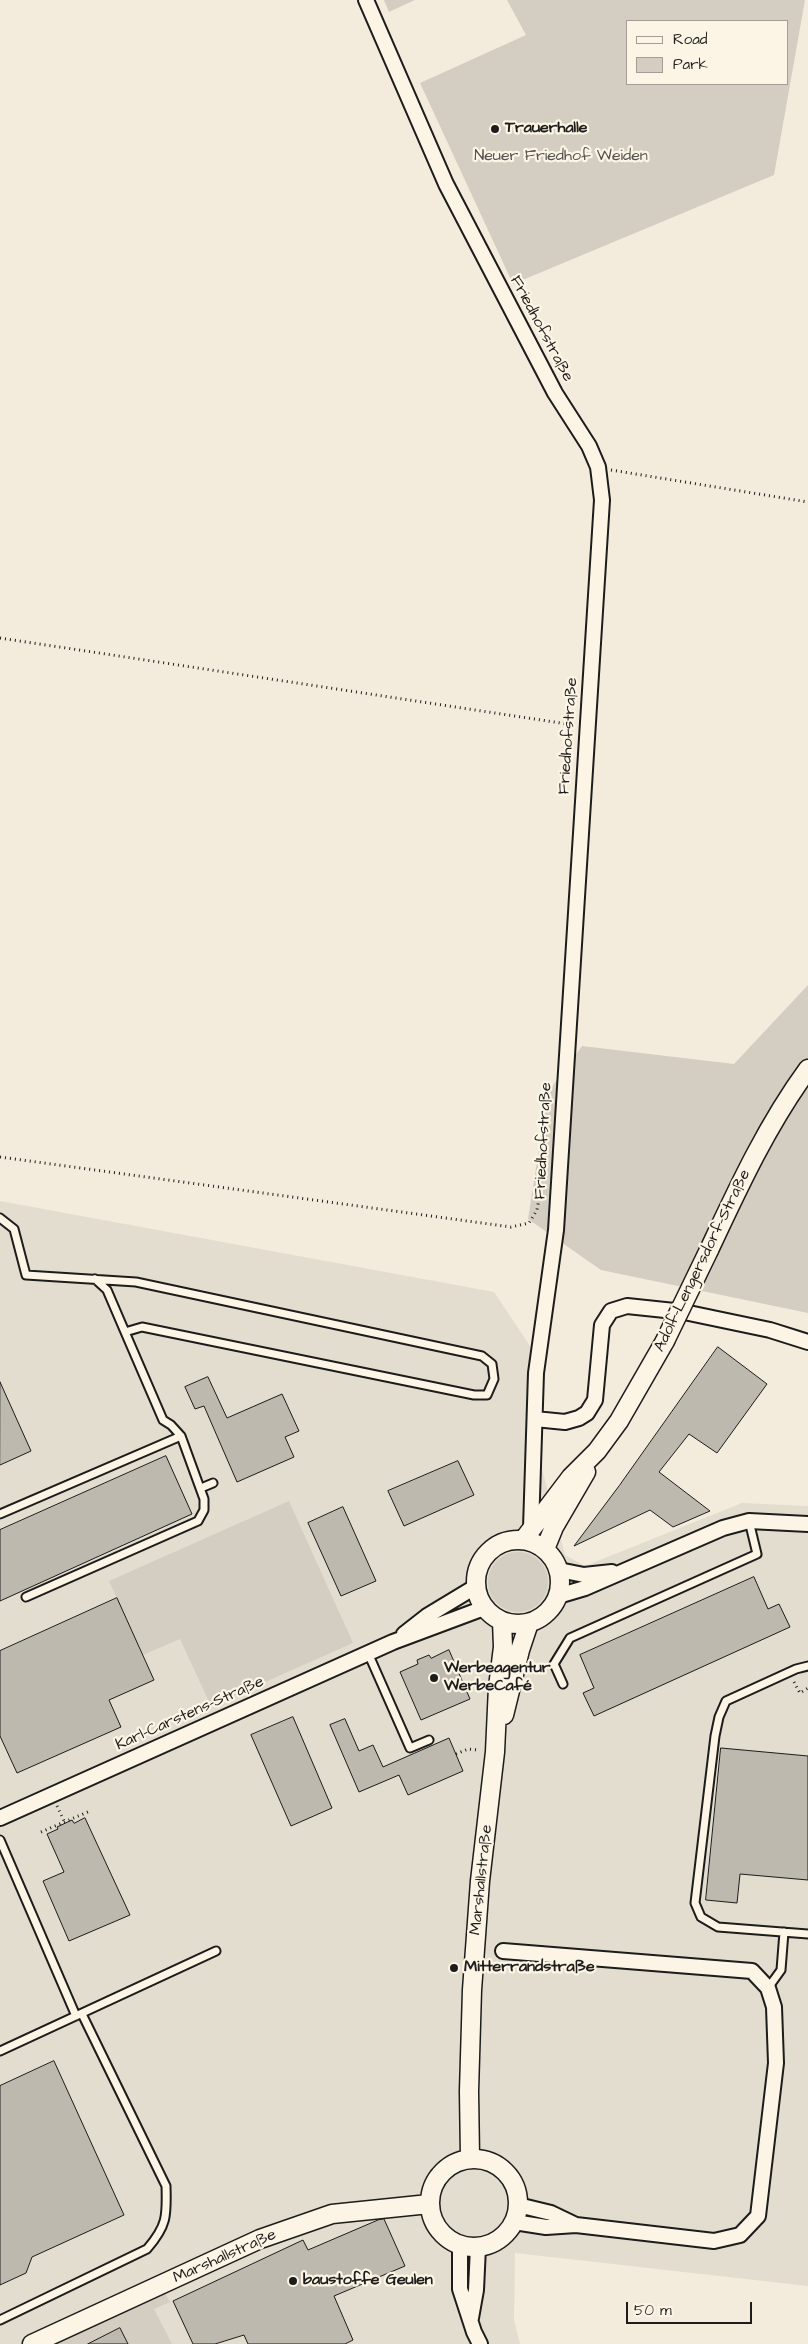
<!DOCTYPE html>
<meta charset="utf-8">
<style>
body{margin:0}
#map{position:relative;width:808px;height:2344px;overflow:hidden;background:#f3ecdd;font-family:"Architects Daughter",sans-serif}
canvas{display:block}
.legend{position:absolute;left:626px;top:20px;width:162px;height:65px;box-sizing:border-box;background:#fcf5e5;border:1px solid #a29e95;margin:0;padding:6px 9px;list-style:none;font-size:15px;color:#1c1c1c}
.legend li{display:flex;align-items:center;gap:10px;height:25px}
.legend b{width:25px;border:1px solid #a29e95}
.scale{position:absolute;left:626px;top:2302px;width:126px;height:22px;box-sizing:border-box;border:2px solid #1c1c1c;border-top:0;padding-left:6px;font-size:15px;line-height:18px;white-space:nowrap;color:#1c1c1c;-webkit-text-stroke:4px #fcf5e5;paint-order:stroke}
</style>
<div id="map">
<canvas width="808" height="2344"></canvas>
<ul class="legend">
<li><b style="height:6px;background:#fcf5e5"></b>Road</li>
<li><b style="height:14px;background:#d3cec1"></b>Park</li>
</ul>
<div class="scale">50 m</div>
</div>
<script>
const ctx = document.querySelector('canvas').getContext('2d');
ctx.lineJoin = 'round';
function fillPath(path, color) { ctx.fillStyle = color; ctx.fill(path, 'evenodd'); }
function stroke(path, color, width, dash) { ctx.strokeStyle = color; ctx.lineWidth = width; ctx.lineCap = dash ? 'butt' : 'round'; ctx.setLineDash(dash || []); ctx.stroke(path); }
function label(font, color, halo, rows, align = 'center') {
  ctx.font = font + ' "Architects Daughter",sans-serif'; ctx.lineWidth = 4.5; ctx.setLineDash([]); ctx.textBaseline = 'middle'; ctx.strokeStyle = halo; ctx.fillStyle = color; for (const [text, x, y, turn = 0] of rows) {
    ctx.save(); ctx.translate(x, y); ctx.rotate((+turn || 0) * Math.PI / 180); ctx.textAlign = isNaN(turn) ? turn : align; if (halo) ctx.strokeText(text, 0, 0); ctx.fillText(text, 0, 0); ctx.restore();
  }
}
const built = new Path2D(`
 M 0,1201 L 494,1292 L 536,1355 L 528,1417 L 565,1555 L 585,1566 L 742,1503 L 808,1506 L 808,2286 L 515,2253 L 514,2320 L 520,2344 L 0,2344 Z`);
const green = new Path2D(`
 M 384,0 L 415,0 L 389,12 Z
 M 507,0 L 805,0 L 774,175 L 513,284 L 420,83 L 526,35 ZM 627,21 L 787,21 L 787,84 L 627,84 Z
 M 808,985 L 808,1313 L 601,1270 L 528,1219 L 548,1092 L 582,1046 L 734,1064 Z
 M 289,1501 L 353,1643 L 211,1706 L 180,1639 L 143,1655 L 109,1581 Z
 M488 1582a30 30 0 1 1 60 0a30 30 0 1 1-60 0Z
 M 165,2294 L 170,2302 L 154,2309 L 172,2344 L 52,2344 Z`);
const building = new Path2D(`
 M 718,1347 L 767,1384 L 717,1453 L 689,1434 L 659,1472 L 710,1511 L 673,1527 L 650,1510 L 574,1546 L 619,1486 Z
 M 208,1377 L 227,1418 L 282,1394 L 299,1431 L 285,1437 L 294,1457 L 237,1482 L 204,1406 L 195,1409 L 185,1387 Z
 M 0,1382 L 31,1451 L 0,1465 Z
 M 166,1456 L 192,1514 L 0,1601 L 0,1530 Z
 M 458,1461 L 474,1495 L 404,1526 L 388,1491 Z
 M 343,1507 L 376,1581 L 341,1596 L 308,1523 Z
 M 754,1577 L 768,1609 L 779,1604 L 790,1627 L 594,1716 L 583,1693 L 594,1688 L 580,1655 Z
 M 117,1598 L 154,1680 L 109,1700 L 121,1727 L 17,1773 L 0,1736 L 0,1651 Z
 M 449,1650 L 470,1699 L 421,1720 L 400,1672 L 418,1664 L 417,1660 L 429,1655 L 431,1658 Z
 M 293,1717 L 332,1808 L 291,1826 L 251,1735 Z
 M 345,1719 L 359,1751 L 373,1745 L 383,1767 L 449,1738 L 463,1771 L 408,1795 L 399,1775 L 359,1792 L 330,1725 Z
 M 721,1748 L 808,1756 L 808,1880 L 740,1874 L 737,1903 L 706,1900 Z
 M 85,1818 L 130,1915 L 69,1941 L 43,1881 L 64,1872 L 47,1834 L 58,1829 L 57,1827 L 72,1820 L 74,1823 Z
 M 54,2061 L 124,2215 L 32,2257 L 26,2273 L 0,2285 L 0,2086 Z
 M 384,2219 L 405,2266 L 334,2296 L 353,2340 L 345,2344 L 248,2344 L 244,2335 L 215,2344 L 193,2344 L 173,2301 L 303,2240 L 308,2250 L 378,2220 Z
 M 120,2328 L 128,2344 L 88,2344 Z`);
const path = new Path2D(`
 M 611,470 L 808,502
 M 0,638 L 574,725
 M 0,1157 L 511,1227 L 529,1223 L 537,1210 L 542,1183
 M 794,1682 L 800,1693 L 808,1688
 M 456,1754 L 468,1749 L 479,1750
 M 57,1806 L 65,1823
 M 41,1832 L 90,1811`);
const service = new Path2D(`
 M 0,1218 L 14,1229 L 26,1275 L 136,1282 L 482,1356 L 492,1364 L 494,1379 L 487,1395 L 474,1395 L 142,1327 L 125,1332 L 107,1290 L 95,1279
 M 201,1488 L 213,1483
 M 0,1514 L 181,1436 L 171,1425 L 163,1420 L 125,1332
 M 26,1597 L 198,1521 L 204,1510 L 204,1499 L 181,1436
 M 368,1653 L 410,1748 L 429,1740
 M 808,1666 L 796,1669 L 726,1701 L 719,1717 L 715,1736 L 695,1903 L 701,1917 L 718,1927 L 808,1934
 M 563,1684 L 554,1664 L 570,1638 L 757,1554 L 749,1521
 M 0,1840 L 76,2016
 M 768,1988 L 781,1970 L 784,1932
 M 0,2051 L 216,1951
 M 0,2320 L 147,2249 C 167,2226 167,2216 166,2186 L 82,2014`);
const minor = new Path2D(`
 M 366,0 L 446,184 L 555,393 L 589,446 L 598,467 L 602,500 L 556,1230 L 536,1373 L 531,1528
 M 535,1419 L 565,1422 L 579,1418 L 587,1413 L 595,1400 L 602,1325 L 611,1311 L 627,1306 L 684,1312 L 770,1330 L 808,1342
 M 559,1570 L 584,1575 L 612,1572
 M 558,1596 L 585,1588 L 723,1528 L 749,1521 L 808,1524
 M 404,1634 L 427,1616 L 475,1587
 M 0,1818 L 393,1642 L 484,1608
 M 503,1951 L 752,1971 L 768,1988 L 774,2007 L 776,2063 L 758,2216 L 740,2235 L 714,2241 L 576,2225 L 546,2227 L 514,2222
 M 518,2205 L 551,2213 L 576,2225
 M 460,2246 L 460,2289 L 474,2332 L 480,2344
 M 471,2318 L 476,2290 L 478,2247`);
const tertiary = new Path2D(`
 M 709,1250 C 738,1188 767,1125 808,1069
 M 524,1539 L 571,1477 L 597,1451 L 619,1421 L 665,1341
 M476 1582a42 42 0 1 1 84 0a42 42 0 1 1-84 0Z
 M 545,1549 L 554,1527 L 586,1472
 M 504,1715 L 520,1650 L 529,1623
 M 470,2158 L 469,2091 L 472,1990 L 480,1881 L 495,1752 L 498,1687 L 503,1647 L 502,1621
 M430 2203a44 44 0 1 1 88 0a44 44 0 1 1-88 0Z
 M 32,2344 L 260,2239 L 332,2214 L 429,2204`);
const tertiaryBridge = new Path2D(`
 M 665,1341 L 709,1250`);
const markers = [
 [495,129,5,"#1c1c1c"],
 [434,1678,5,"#1c1c1c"],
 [454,1968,5,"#1c1c1c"],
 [293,2281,5,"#1c1c1c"]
];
const poiNames = [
 ["Trauerhalle",505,129],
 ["Werbeagentur",444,1669],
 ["WerbeCafé",444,1687],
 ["Mitterrandstraße",464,1968],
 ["baustoffe Geulen",303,2281]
];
const parkNames = [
 ["Neuer Friedhof Weiden",561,157]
];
const streetNames = [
 ["Friedhofstraße",541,329,62],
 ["Friedhofstraße",569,736,-86],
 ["Friedhofstraße",544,1141,-87],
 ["Adolf-Lengersdorf-Straße",703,1261,-64],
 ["Karl-Carstens-Straße",190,1714,-24],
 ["Marshallstraße",482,1880,-84],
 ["Marshallstraße",225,2257,-24]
];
fillPath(built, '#e3ddcf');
fillPath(green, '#d3cec1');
fillPath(building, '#beb9ae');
stroke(building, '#1c1c1c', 1);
stroke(service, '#1c1c1c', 11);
stroke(minor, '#1c1c1c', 18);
stroke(tertiary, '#1c1c1c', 21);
stroke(path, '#1c1c1c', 3, [1, 4]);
stroke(service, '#fcf5e5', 7);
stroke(minor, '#fcf5e5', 14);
stroke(tertiary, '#fcf5e5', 18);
stroke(tertiaryBridge, '#1c1c1c', 21, []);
stroke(tertiaryBridge, '#fcf5e5', 18);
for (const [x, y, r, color] of markers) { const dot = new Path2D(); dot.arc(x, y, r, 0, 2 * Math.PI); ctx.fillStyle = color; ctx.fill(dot); stroke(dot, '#fcf5e5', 2); }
label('bold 16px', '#1c1c1c', '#fcf5e5', poiNames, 'left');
label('16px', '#53514e', '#fcf5e5', parkNames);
label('16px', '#1c1c1c', '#fcf5e5', streetNames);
</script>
